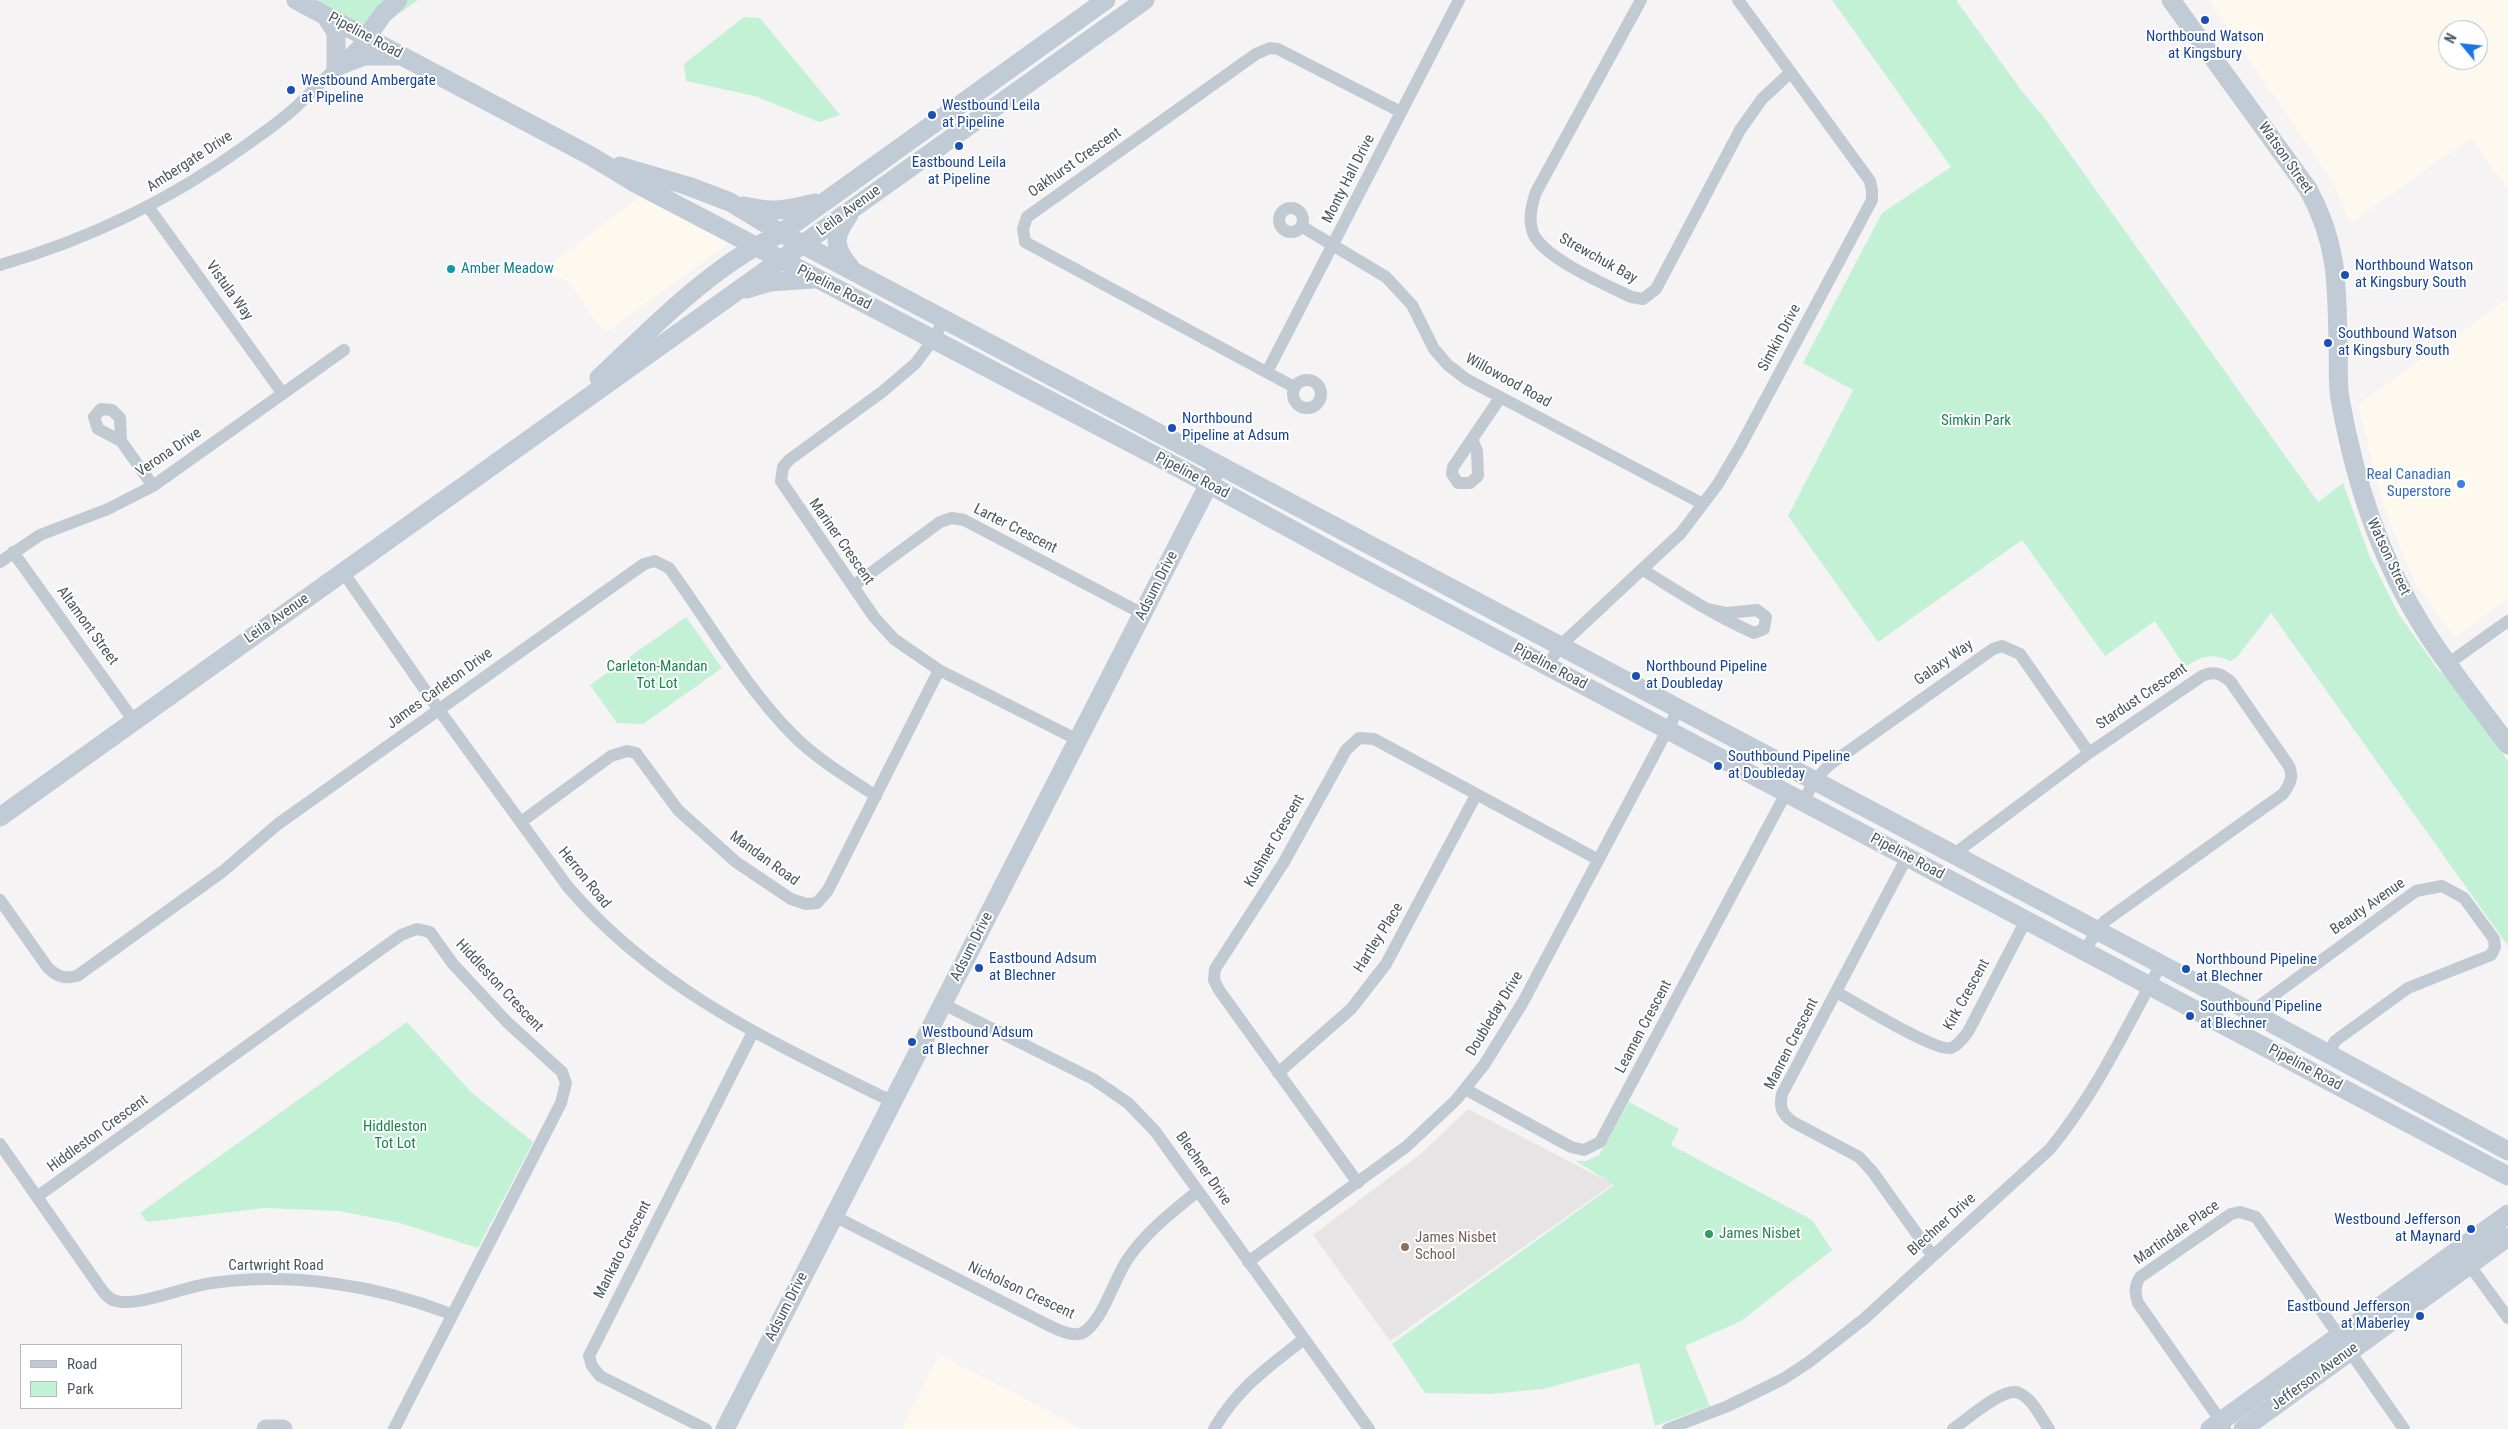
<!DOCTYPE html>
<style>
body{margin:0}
#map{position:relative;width:2508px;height:1429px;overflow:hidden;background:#f5f3f3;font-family:"Roboto Condensed",sans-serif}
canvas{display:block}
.legend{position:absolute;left:20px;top:1344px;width:162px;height:65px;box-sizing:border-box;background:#fff;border:1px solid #b7bbc0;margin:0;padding:6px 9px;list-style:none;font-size:15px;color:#4a5661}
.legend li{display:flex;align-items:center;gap:10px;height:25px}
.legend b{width:25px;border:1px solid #b7bbc0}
.north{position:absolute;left:2438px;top:20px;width:50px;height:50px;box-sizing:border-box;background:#fff;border:1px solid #b7bbc0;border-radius:50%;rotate:298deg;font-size:14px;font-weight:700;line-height:20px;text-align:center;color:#4a5661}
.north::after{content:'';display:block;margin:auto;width:18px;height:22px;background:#1a73e8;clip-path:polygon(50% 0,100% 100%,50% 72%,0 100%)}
</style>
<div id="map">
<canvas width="2508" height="1429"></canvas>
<ul class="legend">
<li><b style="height:6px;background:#c1cbd6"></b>Road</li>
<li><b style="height:14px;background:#c3f1d5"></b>Park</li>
</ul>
<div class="north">N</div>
</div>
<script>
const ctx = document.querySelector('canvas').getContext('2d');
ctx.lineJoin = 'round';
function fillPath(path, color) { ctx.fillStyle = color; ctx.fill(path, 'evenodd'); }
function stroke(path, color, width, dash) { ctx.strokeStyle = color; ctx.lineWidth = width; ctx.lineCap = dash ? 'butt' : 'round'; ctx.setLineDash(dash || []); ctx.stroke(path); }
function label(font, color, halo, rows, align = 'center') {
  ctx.font = font + ' "Roboto Condensed",sans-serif'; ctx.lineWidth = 4; ctx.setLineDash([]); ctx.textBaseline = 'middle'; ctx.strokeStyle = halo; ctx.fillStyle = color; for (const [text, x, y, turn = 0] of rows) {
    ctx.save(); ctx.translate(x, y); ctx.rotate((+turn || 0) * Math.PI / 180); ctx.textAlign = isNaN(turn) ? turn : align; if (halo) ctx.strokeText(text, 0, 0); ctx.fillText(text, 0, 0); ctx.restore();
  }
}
const commercial = new Path2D(`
 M 2209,0 L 2508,0 L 2508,190 L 2471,138 L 2351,223 L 2333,183 ZM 2448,30 L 2478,30 L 2478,60 L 2448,60 Z
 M 644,193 L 731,242 L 604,333 L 568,281 L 554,277 L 547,267 Z
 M 2508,299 L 2508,599 L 2455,638 L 2415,583 L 2384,508 L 2358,404 Z
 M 939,1354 L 1082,1429 L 902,1429 Z`);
const education = new Path2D(`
 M 1468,1109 L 1613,1184 L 1390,1341 L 1313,1235 L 1422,1153 Z`);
const green = new Path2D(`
 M 298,0 L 418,0 L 367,37 Z
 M 1832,0 L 1956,0 L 2021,90 L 2043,116 L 2318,502 L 2343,483 L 2369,555 L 2398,613 L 2439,671 L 2446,674 L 2508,761 L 2508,946 L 2271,613 L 2237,657 L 2231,661 C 2210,653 2204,655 2185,667 L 2155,621 L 2105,656 L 2022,540 L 1878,642 L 1788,516 L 1853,390 L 1803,363 L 1882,213 L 1951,167 Z
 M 744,17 L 760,18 L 840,115 L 819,122 L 755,96 L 686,81 L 684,64 Z
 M 686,617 L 722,668 L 643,724 L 617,723 L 590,685 Z
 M 407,1022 L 472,1093 L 533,1142 L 478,1248 L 400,1223 L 339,1211 L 265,1208 L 147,1222 L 140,1213 Z
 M 1629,1102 L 1679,1129 L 1671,1145 L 1812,1220 L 1832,1250 L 1741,1321 L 1685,1346 L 1710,1406 L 1655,1426 L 1639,1363 L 1543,1389 L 1490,1394 L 1425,1393 L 1392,1344 L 1614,1185 L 1576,1161 L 1586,1161 L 1599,1155 Z`);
const street = new Path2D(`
 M 1641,0 L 1536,192 C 1531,206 1527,223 1535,237 C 1550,261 1605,284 1631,297 L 1643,299 L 1656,289 L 1740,130 L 1762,99 L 1791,72
 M1279 220a12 12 0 1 1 24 0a12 12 0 1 1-24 0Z
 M 149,208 L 283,394
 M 1301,226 L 1386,277 L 1412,305 L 1434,349 L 1448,365 L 1466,379 L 1703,504
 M 0,265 C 90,239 169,201 245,146 C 263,133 283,120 299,104 C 322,82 344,59 367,37
 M 945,318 L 933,340 L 915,364 L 882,392 L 789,460 L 783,467 L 781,481 L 874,617 L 894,639 L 939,670 L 1078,740
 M 1267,372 L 1459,0
 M1293 394a14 14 0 1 1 28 0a14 14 0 1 1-28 0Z
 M 1294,387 L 1025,242 L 1023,229 L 1027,217 L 1256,54 L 1270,48 L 1278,49 L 1401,112
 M 1472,439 L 1477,451 L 1478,476 L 1470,483 L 1458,483 L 1452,474 L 1453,467 L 1500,398
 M 121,441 L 120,418 L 112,410 L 101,409 L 94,417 L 98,429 L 121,441 L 153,486
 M 13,552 L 134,721
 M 0,562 L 40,535 L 108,509 L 153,486 L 344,350
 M 1643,570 C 1679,592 1715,616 1754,633 L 1764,629 L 1766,617 L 1757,610 L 1727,613 L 1708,609
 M 343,572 L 439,710 L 568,887 C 657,991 772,1042 893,1102
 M 853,586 L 940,522 L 952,518 L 964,520 L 1143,614
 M 2449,663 L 2508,621
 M 1547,666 L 1561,645 L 1681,533 L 1718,484 L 1741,445 L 1872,200 L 1872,191 L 1870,181 L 1738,0
 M 1803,802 L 1815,780 L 1829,765 L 1993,649 L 2002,646 L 2020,654 L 2089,753
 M 521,822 L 611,756 L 627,751 L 636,753 L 678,810 L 736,862 L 791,899 L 806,904 L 817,903 L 828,890 L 939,670
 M 1957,856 L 1962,848 L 2089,753 L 2202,676 C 2214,671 2220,673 2230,681 L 2289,766 C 2294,777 2290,784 2283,794 L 2105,921 L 2097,930 L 2085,951
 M 1907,857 L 1782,1094 C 1779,1108 1782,1114 1793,1122 L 1859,1157 L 1872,1171 L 1932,1255
 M 0,900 L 48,968 C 58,977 64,979 77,976 L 222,872 L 278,824 L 644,564 L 655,561 L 669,568 C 709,622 743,684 791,733 C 815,758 847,777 876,796
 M 1836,992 C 1855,1002 1935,1052 1951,1048 C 1959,1045 1963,1038 1968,1032 L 2026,920
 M 943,1004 L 1093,1079 L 1128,1103 L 1155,1131 L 1369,1429
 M 2239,1033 L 2251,1012 L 2416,891 L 2442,886 L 2464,898 L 2494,939 L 2495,947 L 2491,955 L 2408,988 L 2335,1041 L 2329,1053
 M 1278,1073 L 1351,1009 L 1386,964 L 1476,795
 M 1465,1089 L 1571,1147 L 1584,1150 L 1600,1142 L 1786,793
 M 0,1144 L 97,1283 C 102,1290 107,1299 116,1301 C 139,1307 186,1286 212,1283 C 292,1272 376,1285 451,1314
 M 1358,1183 L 1219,990 L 1214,980 L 1215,969 L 1284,862 L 1346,750 L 1359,738 L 1374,739 L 1597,859
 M 38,1196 L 401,935 L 417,929 L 430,932 L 453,964 L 507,1022 L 562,1072 L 566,1083 L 561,1103 L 394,1429
 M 834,1216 L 1048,1325 C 1059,1330 1076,1340 1087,1330 C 1105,1314 1114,1280 1127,1260 C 1146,1232 1172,1212 1198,1191
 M 2465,1259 L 2508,1318
 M 1248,1262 L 1407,1146 L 1456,1100 L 1484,1065 L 1523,1002 L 1679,708
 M 2225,1427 L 2138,1303 C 2135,1293 2134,1287 2140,1277 L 2231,1214 L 2240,1212 L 2256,1217 L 2404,1429
 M 706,1429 L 600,1376 L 592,1366 L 589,1356 L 753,1032
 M 1214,1429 C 1237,1389 1268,1367 1304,1339
 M 1668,1429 L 1728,1406 L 1783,1379 L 1809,1362 L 1864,1319 L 2050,1149 C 2096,1093 2127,1027 2161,964
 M 1953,1429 C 1966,1420 2004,1386 2019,1393 C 2032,1398 2041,1418 2049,1429`);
const secondary = new Path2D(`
 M 296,0 L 589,155 L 637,184 L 1192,475 L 1355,564 L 2508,1176
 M 2171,0 L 2308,189 C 2338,244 2337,284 2338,346 C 2339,363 2337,382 2340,399 C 2355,482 2380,560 2426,632 C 2451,671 2481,708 2508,745
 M 325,15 L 336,32 L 336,67
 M 367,37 L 383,14 L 398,0
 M 336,67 L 364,56 L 398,56
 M 620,166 L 688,186 L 730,202 L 781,233 L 2251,1012 L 2508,1151
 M 744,206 C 773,213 786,210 815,203
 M 849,215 C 833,237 833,247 850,267
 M 747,289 L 770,282 L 813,279
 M 599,378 C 645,335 691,287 745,253 C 756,246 769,240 781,233 L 1106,0
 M 0,817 L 1145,0
 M 266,1429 L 283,1429
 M 725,1429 L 1214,474
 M 2210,1429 L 2508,1214
 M 2243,1429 L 2508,1237`);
const markers = [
 [2205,20,5,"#1a4fb4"],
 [291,90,5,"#1a4fb4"],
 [932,115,5,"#1a4fb4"],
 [959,146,5,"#1a4fb4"],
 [451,269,5,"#0f9aa8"],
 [2345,275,5,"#1a4fb4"],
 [2328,343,5,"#1a4fb4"],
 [1172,428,5,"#1a4fb4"],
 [2461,484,5,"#3f7fe0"],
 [1636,676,5,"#1a4fb4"],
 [1718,766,5,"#1a4fb4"],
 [979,968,5,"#1a4fb4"],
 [2186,969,5,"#1a4fb4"],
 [2190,1016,5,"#1a4fb4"],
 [912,1042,5,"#1a4fb4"],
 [2471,1229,5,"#1a4fb4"],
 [1709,1234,5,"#2e9e5b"],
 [1405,1247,5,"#8d6e63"],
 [2420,1316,5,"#1a4fb4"]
];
const streetNames = [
 ["Pipeline Road",365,36,28],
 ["Watson Street",2285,158,55],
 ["Ambergate Drive",190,162,-33],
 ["Oakhurst Crescent",1075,163,-35],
 ["Monty Hall Drive",1349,179,-63],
 ["Leila Avenue",849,211,-36],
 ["Strewchuk Bay",1598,259,29],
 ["Pipeline Road",834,288,27],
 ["Vistula Way",229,291,54],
 ["Simkin Drive",1780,338,-62],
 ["Willowood Road",1508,381,29],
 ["Verona Drive",169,453,-34],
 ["Pipeline Road",1192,476,28],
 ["Larter Crescent",1015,529,27],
 ["Mariner Crescent",841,542,55],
 ["Watson Street",2388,557,65],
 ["Adsum Drive",1157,586,-63],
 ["Leila Avenue",277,619,-35],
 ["Altamont Street",87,626,54],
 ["Galaxy Way",1944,663,-35],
 ["Pipeline Road",1550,667,28],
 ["James Carleton Drive",440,689,-36],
 ["Stardust Crescent",2142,697,-34],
 ["Kushner Crescent",1275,841,-60],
 ["Pipeline Road",1907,857,28],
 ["Mandan Road",764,859,36],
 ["Herron Road",584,878,51],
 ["Beauty Avenue",2368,907,-35],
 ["Hartley Place",1379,938,-58],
 ["Adsum Drive",972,947,-63],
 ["Hiddleston Crescent",499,986,47],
 ["Kirk Crescent",1967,995,-61],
 ["Doubleday Drive",1495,1014,-59],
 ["Leamen Crescent",1644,1027,-62],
 ["Manren Crescent",1792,1044,-63],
 ["Pipeline Road",2305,1068,28],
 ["Hiddleston Crescent",98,1134,-36],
 ["Blechner Drive",1203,1169,55],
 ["Blechner Drive",1942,1225,-42],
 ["Martindale Place",2177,1233,-35],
 ["Mankato Crescent",623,1250,-63],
 ["Cartwright Road",276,1266],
 ["Nicholson Crescent",1021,1291,25],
 ["Adsum Drive",787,1307,-63],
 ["Jefferson Avenue",2315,1377,-36]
];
const transitNames = [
 ["Northbound Watson",2205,37,"center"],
 ["at Kingsbury",2205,54,"center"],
 ["Westbound Ambergate",301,81],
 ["at Pipeline",301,98],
 ["Westbound Leila",942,106],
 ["at Pipeline",942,123],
 ["Eastbound Leila",959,163,"center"],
 ["at Pipeline",959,180,"center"],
 ["Northbound Watson",2355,266],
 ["at Kingsbury South",2355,283],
 ["Southbound Watson",2338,334],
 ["at Kingsbury South",2338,351],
 ["Northbound",1182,419],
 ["Pipeline at Adsum",1182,436],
 ["Northbound Pipeline",1646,667],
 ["at Doubleday",1646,684],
 ["Southbound Pipeline",1728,757],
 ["at Doubleday",1728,774],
 ["Eastbound Adsum",989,959],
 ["at Blechner",989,976],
 ["Northbound Pipeline",2196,960],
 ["at Blechner",2196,977],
 ["Southbound Pipeline",2200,1007],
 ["at Blechner",2200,1024],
 ["Westbound Adsum",922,1033],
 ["at Blechner",922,1050],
 ["Westbound Jefferson",2461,1220,"right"],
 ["at Maynard",2461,1237,"right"],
 ["Eastbound Jefferson",2410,1307,"right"],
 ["at Maberley",2410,1324,"right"]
];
const cultureNames = [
 ["Amber Meadow",461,269]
];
const parkNames = [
 ["Simkin Park",1976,421],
 ["Carleton-Mandan",657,667],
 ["Tot Lot",657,684],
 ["Hiddleston",395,1127],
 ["Tot Lot",395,1144]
];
const shopNames = [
 ["Real Canadian",2451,475],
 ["Superstore",2451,492]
];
const leisureNames = [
 ["James Nisbet",1719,1234]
];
const educationNames = [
 ["James Nisbet",1415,1238],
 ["School",1415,1255]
];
fillPath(commercial, '#fdf9ef');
fillPath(education, '#e6e4e5');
fillPath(green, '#c3f1d5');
stroke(street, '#c1cad2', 12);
stroke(secondary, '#c1cbd6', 19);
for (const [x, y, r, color] of markers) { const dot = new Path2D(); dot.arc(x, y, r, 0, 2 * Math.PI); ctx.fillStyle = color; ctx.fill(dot); stroke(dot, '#fff', 2); }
label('15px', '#4a5661', '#fff', streetNames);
label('15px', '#164399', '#fff', transitNames, 'left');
label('15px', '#0d838f', '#fff', cultureNames, 'left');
label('15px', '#17864f', '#fff', parkNames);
label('15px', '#366cbe', '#fff', shopNames, 'right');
label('15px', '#27864d', '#fff', leisureNames, 'left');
label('15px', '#785e54', '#fff', educationNames, 'left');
</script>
